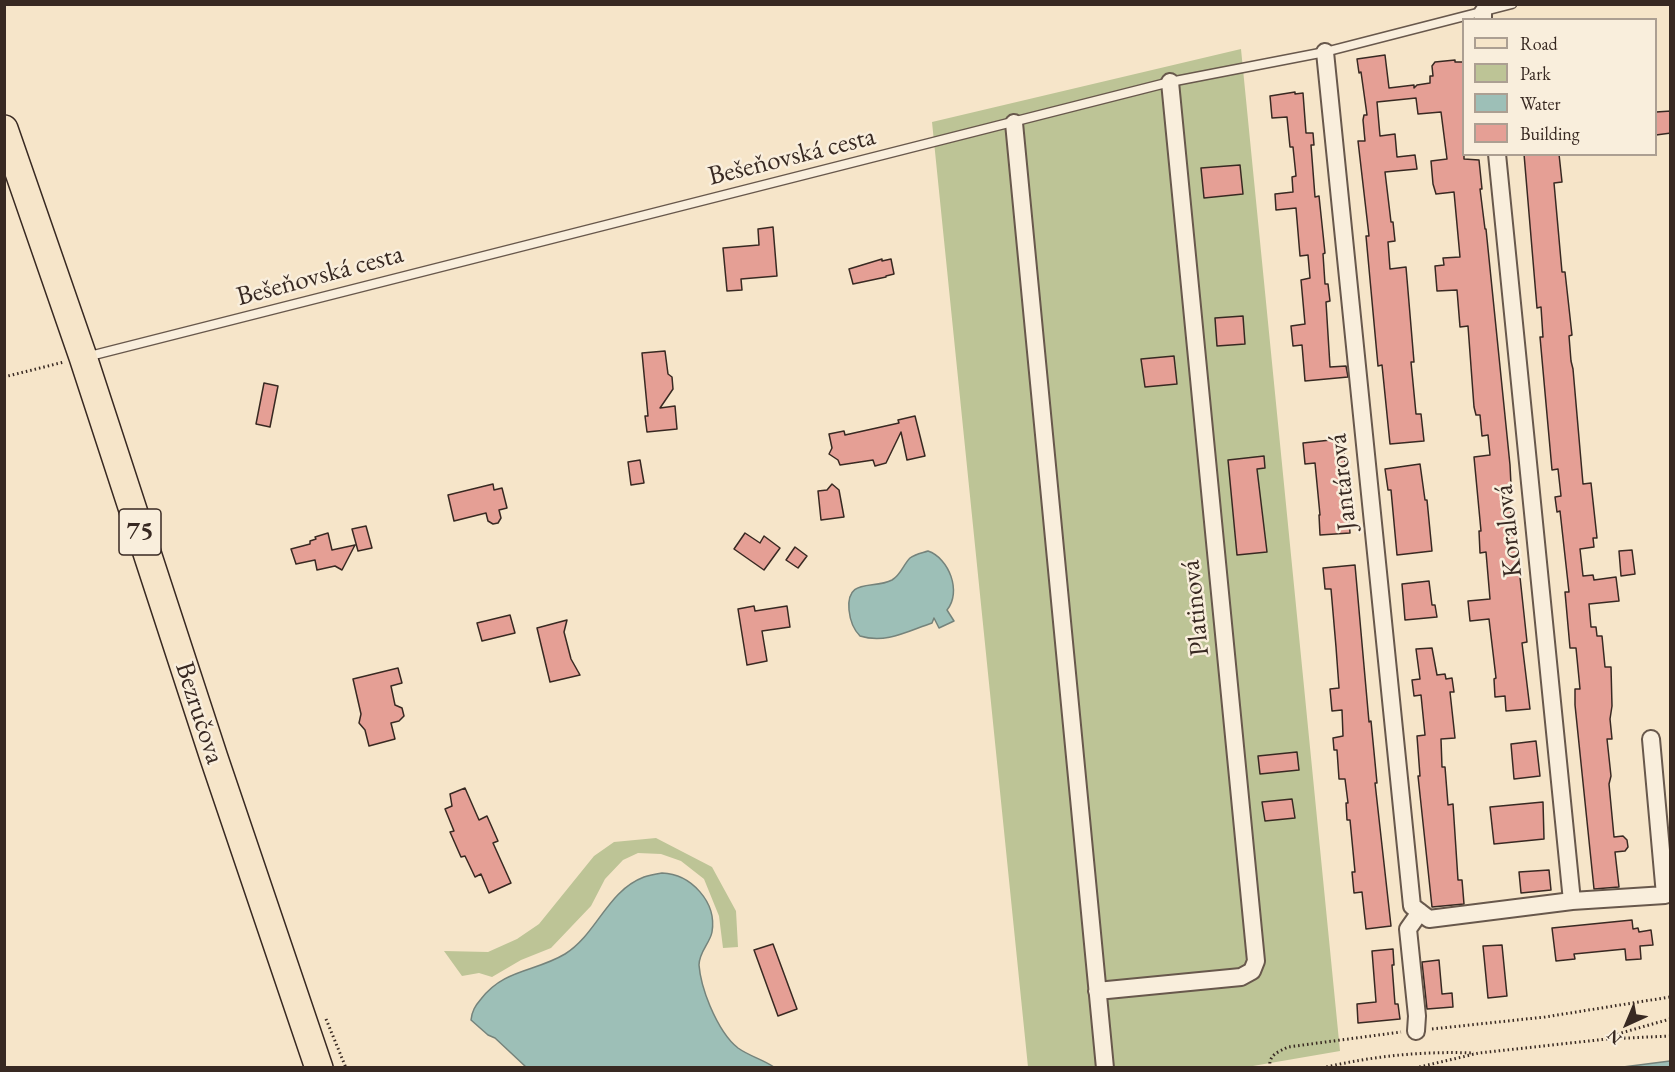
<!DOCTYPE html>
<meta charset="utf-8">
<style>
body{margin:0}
#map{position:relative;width:1675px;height:1072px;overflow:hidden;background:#f6e5c9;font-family:"EB Garamond",serif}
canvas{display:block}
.frame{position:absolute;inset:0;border:6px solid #382922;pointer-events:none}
.legend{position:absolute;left:1462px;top:18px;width:195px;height:138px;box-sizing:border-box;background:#f9eedc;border:2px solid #ac9f92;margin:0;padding:8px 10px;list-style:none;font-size:18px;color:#382922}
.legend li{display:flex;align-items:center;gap:12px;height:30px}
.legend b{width:30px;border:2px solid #ac9f92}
.north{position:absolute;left:1597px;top:994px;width:60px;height:60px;-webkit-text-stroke:4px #f9eedc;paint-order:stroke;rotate:224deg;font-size:16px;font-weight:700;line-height:24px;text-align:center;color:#382922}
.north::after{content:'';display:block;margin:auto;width:21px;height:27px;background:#382922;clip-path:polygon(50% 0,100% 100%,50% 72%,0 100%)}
</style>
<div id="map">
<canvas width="1675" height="1072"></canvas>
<div class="frame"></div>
<ul class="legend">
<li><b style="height:8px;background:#f6e5c9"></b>Road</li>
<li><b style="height:16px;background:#bdc496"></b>Park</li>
<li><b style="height:16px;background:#9dbfb7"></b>Water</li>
<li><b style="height:16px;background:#e59f95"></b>Building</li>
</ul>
<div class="north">N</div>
</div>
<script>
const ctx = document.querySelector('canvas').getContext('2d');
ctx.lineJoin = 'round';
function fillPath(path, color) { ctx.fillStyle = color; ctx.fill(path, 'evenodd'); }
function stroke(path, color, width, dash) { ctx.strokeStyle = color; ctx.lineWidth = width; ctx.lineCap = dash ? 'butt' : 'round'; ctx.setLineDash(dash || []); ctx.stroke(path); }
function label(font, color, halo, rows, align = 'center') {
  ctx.font = font + ' "EB Garamond",serif'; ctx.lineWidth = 5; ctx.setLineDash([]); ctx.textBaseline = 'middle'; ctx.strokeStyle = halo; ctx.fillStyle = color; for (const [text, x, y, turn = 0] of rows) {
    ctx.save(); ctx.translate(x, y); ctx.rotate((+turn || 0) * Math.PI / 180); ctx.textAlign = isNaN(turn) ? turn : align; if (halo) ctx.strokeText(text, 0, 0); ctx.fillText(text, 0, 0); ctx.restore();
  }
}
const green = new Path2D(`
 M 1241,49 L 1340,1051 L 1247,1067 L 1028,1067 L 932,122 Z
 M 656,838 L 712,867 L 736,911 L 738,947 L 723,948 L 719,916 L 704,879 L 681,861 L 661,854 L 638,853 L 623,860 L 605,879 L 591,906 L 551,948 L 521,960 L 492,977 L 479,973 L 462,976 L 444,951 L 488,952 L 517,939 L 539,924 L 594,856 L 614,842 Z`);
const water = new Path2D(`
 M 928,551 C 949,558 962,592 947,610 L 954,621 L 939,628 L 934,618 L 932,623 C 908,631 886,644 860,636 C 853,629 850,620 849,610 C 846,577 873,590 892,580 C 901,575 903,565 910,558 C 915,554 922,553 928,551 Z
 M 662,873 C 691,874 717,902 712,932 C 710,943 699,952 699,965 C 700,978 705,994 710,1006 C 716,1020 725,1038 738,1048 C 749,1056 762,1059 774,1067 L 526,1067 L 495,1038 L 488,1035 L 471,1020 C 472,1011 475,1006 481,999 C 504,969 535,972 565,954 C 597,934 607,891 644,877 C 650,875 656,874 662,873 Z
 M 1670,1061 L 1670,1067 L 1623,1067 Z`);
const building = new Path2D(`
 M 1385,55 L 1389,88 L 1414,85 L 1414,88 L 1417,85 L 1430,83 L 1430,76 L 1433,76 L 1432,66 L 1435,62 L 1455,60 L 1455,62 L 1464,62 L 1464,159 L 1479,160 L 1482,189 L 1480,189 L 1485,229 L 1486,229 L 1510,465 L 1511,485 L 1508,486 L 1512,524 L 1514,524 L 1516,540 L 1527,642 L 1522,643 L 1530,709 L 1506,711 L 1505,696 L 1495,697 L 1494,679 L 1496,678 L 1489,619 L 1470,621 L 1468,601 L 1490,599 L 1486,552 L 1480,553 L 1479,531 L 1481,531 L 1474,457 L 1490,455 L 1488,435 L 1482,436 L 1480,415 L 1476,415 L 1474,407 L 1468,326 L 1460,327 L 1457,290 L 1437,291 L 1435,266 L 1444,265 L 1443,258 L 1460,257 L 1454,192 L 1436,194 L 1433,184 L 1431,161 L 1447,159 L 1441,112 L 1418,114 L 1416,98 L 1377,102 L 1380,136 L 1395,134 L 1397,157 L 1415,155 L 1417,169 L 1385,172 L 1391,222 L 1393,222 L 1395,241 L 1388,242 L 1390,269 L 1406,267 L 1414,362 L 1411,362 L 1416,414 L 1421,414 L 1424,441 L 1390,444 L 1382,365 L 1378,366 L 1366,236 L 1369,236 L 1358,141 L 1365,141 L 1363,120 L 1364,115 L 1367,115 L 1361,72 L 1359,73 L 1357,59 Z
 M 1295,92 L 1295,94 L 1303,93 L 1306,133 L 1313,133 L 1314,145 L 1311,145 L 1315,197 L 1319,196 L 1325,253 L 1323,254 L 1325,284 L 1328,284 L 1330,301 L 1326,302 L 1330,367 L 1346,366 L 1348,377 L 1305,381 L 1302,345 L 1293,346 L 1291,326 L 1305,324 L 1301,280 L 1310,278 L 1308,255 L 1300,256 L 1296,208 L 1276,210 L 1275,194 L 1293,192 L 1292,177 L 1296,176 L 1293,147 L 1290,147 L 1287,117 L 1272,118 L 1270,96 Z
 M 1671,111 L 1671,133 L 1656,135 L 1656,112 Z
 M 1524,154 L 1559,154 L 1562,182 L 1554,183 L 1562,272 L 1565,272 L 1572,335 L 1569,336 L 1571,361 L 1573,369 L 1583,484 L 1591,483 L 1597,538 L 1593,538 L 1594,547 L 1580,549 L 1583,576 L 1593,575 L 1594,580 L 1616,577 L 1619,601 L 1589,604 L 1591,627 L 1596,627 L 1597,636 L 1602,636 L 1605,667 L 1611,667 L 1612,706 L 1610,719 L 1612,739 L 1607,739 L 1611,776 L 1609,784 L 1614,837 L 1623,836 L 1627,840 L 1628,847 L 1625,851 L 1615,852 L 1619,887 L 1594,889 L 1575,705 L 1575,689 L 1580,689 L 1576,648 L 1570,648 L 1565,592 L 1569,592 L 1560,511 L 1557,512 L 1555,497 L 1561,496 L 1558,469 L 1552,470 L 1540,337 L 1543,337 L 1541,307 L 1537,308 Z
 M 1240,165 L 1243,194 L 1204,198 L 1201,168 Z
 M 773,227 L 777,276 L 741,279 L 742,290 L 727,291 L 723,248 L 759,245 L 758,229 Z
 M 882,259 L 882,261 L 891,259 L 894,274 L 886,276 L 886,277 L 853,284 L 849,269 Z
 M 1243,316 L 1245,344 L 1217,346 L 1215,318 Z
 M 665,351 L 668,374 L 672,377 L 673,389 L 660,408 L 675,406 L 677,429 L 647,432 L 645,416 L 648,416 L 642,353 Z
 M 1174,356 L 1177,384 L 1145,387 L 1141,359 Z
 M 264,383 L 278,386 L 270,427 L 256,424 Z
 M 915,416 L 925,456 L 907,460 L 901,432 L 886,463 L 875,466 L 873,460 L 840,465 L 838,460 L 829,454 L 832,448 L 829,434 L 844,431 L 845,435 L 899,423 L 898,420 Z
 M 1340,439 L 1341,451 L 1344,450 L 1350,533 L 1320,535 L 1319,515 L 1320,515 L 1315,463 L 1305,464 L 1303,443 Z
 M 1264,456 L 1265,468 L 1257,469 L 1267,552 L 1237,555 L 1228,460 Z
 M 640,460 L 644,483 L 631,485 L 628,462 Z
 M 1420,464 L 1425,500 L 1427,500 L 1432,551 L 1397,555 L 1391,490 L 1388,490 L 1385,469 Z
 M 493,484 L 494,490 L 502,488 L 507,508 L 499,510 L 501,518 L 498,523 L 493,524 L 488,521 L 486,513 L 454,521 L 448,495 Z
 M 832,484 L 839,490 L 844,517 L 821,520 L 818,491 L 827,490 Z
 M 366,526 L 372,548 L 358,551 L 352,529 Z
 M 328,533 L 332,550 L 355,545 L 342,570 L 335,566 L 317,570 L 315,560 L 296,564 L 291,549 L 310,544 L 310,541 L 316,539 L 315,537 Z
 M 745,533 L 760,543 L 764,536 L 780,548 L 764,570 L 734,549 Z
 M 795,547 L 807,556 L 798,568 L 786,560 Z
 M 1632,550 L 1635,574 L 1621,576 L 1619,551 Z
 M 1355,565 L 1369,722 L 1371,721 L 1377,783 L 1375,783 L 1391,926 L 1366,929 L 1362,892 L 1354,893 L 1352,872 L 1355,872 L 1350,820 L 1347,820 L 1346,803 L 1348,803 L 1345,779 L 1339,779 L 1337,750 L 1334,750 L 1333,738 L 1343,736 L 1342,710 L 1332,711 L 1330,689 L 1339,688 L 1336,647 L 1331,589 L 1325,589 L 1323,568 Z
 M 1429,581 L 1432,605 L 1435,605 L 1437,617 L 1405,620 L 1402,584 Z
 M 754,606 L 755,611 L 787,606 L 790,627 L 762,631 L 767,661 L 747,665 L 738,609 Z
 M 510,615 L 515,633 L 482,641 L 477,623 Z
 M 567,620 L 564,632 L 571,659 L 580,675 L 550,682 L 537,628 Z
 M 1432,648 L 1437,675 L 1445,674 L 1446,679 L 1452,678 L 1454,692 L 1450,692 L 1455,738 L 1441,739 L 1442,767 L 1445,767 L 1448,805 L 1453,804 L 1458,880 L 1462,880 L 1464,904 L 1432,907 L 1418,776 L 1420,776 L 1417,736 L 1425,735 L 1421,695 L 1414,696 L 1412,680 L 1420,679 L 1416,649 Z
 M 398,668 L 402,683 L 391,686 L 395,705 L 402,708 L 404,716 L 399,721 L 391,723 L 395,739 L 369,746 L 365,730 L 359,723 L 361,714 L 353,679 Z
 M 1536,741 L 1540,776 L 1514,779 L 1511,744 Z
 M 1297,752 L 1299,770 L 1260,774 L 1258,756 Z
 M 465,788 L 479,820 L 487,816 L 498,841 L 493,843 L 511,883 L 489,893 L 481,874 L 475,877 L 465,856 L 461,857 L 450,832 L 454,831 L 445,809 L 452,806 L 450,794 Z
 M 1292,799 L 1295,818 L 1265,821 L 1262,802 Z
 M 1543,802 L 1544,839 L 1494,844 L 1490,807 Z
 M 1549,870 L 1551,890 L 1521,893 L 1519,872 Z
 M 1632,920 L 1633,929 L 1638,928 L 1639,932 L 1651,930 L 1653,945 L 1640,946 L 1641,959 L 1626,960 L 1625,949 L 1574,954 L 1575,959 L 1556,961 L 1552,928 Z
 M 773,944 L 797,1009 L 778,1016 L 754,950 Z
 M 1502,945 L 1507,996 L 1488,998 L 1483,946 Z
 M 1393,949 L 1394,965 L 1392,965 L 1395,1004 L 1398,1004 L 1400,1019 L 1358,1023 L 1357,1004 L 1376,1002 L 1372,951 Z
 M 1439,960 L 1442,994 L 1452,993 L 1453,1007 L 1427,1009 L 1422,962 Z`);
const path = new Path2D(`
 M 4,377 L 64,362
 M 326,1019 L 346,1068
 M 1432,1029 L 1545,1017 L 1670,997
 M 1609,1038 L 1621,1033 L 1670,1019
 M 1270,1068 C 1268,1055 1278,1052 1288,1047 L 1401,1032
 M 1322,1068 C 1373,1056 1422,1051 1474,1053
 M 1415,1068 L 1479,1053 L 1607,1039 L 1670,1036`);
const service = new Path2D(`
 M 86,357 L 1170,82 L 1325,52 L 1512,4`);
const minor = new Path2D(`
 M 1483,12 L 1483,20
 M 1325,52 L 1412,906 L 1429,919 L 1572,901 L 1665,895 L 1651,739
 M 1014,123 L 1105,1068
 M 1497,154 L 1572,901
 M 1097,991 L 1241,977 L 1252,971 L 1256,961 L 1170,82
 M 1416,1031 L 1417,1016 L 1408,929 L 1420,912`);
const primary = new Path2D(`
 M 4,129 L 83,357 L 214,758 L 319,1068`);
const shields = [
 [140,532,42]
];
const shieldNames = [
 ["75",140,532]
];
const streetNames = [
 ["Bešeňovská cesta",792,157,-14],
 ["Bešeňovská cesta",320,276,-15],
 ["Jantárová",1343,482,-96],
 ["Koralová",1509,531,-96],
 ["Platinová",1196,608,-96],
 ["Bezručova",199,713,72]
];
fillPath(green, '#bdc496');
fillPath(water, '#9dbfb7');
stroke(water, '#75837b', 1.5);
fillPath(building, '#e59f95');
stroke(building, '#382922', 1.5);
stroke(service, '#68584c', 11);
stroke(minor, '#68584c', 20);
stroke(primary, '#382922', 30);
stroke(path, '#382922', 3, [1.5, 3]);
stroke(service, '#f9eedc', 8);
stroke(minor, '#f9eedc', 16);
stroke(primary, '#f6e5c9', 27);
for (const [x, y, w] of shields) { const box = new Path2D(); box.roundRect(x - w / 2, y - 23, w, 46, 4.5); ctx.fillStyle = '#f9eedc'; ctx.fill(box); stroke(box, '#382922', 1.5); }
label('bold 26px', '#382922', null, shieldNames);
label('27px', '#382922', '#f9eedc', streetNames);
</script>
